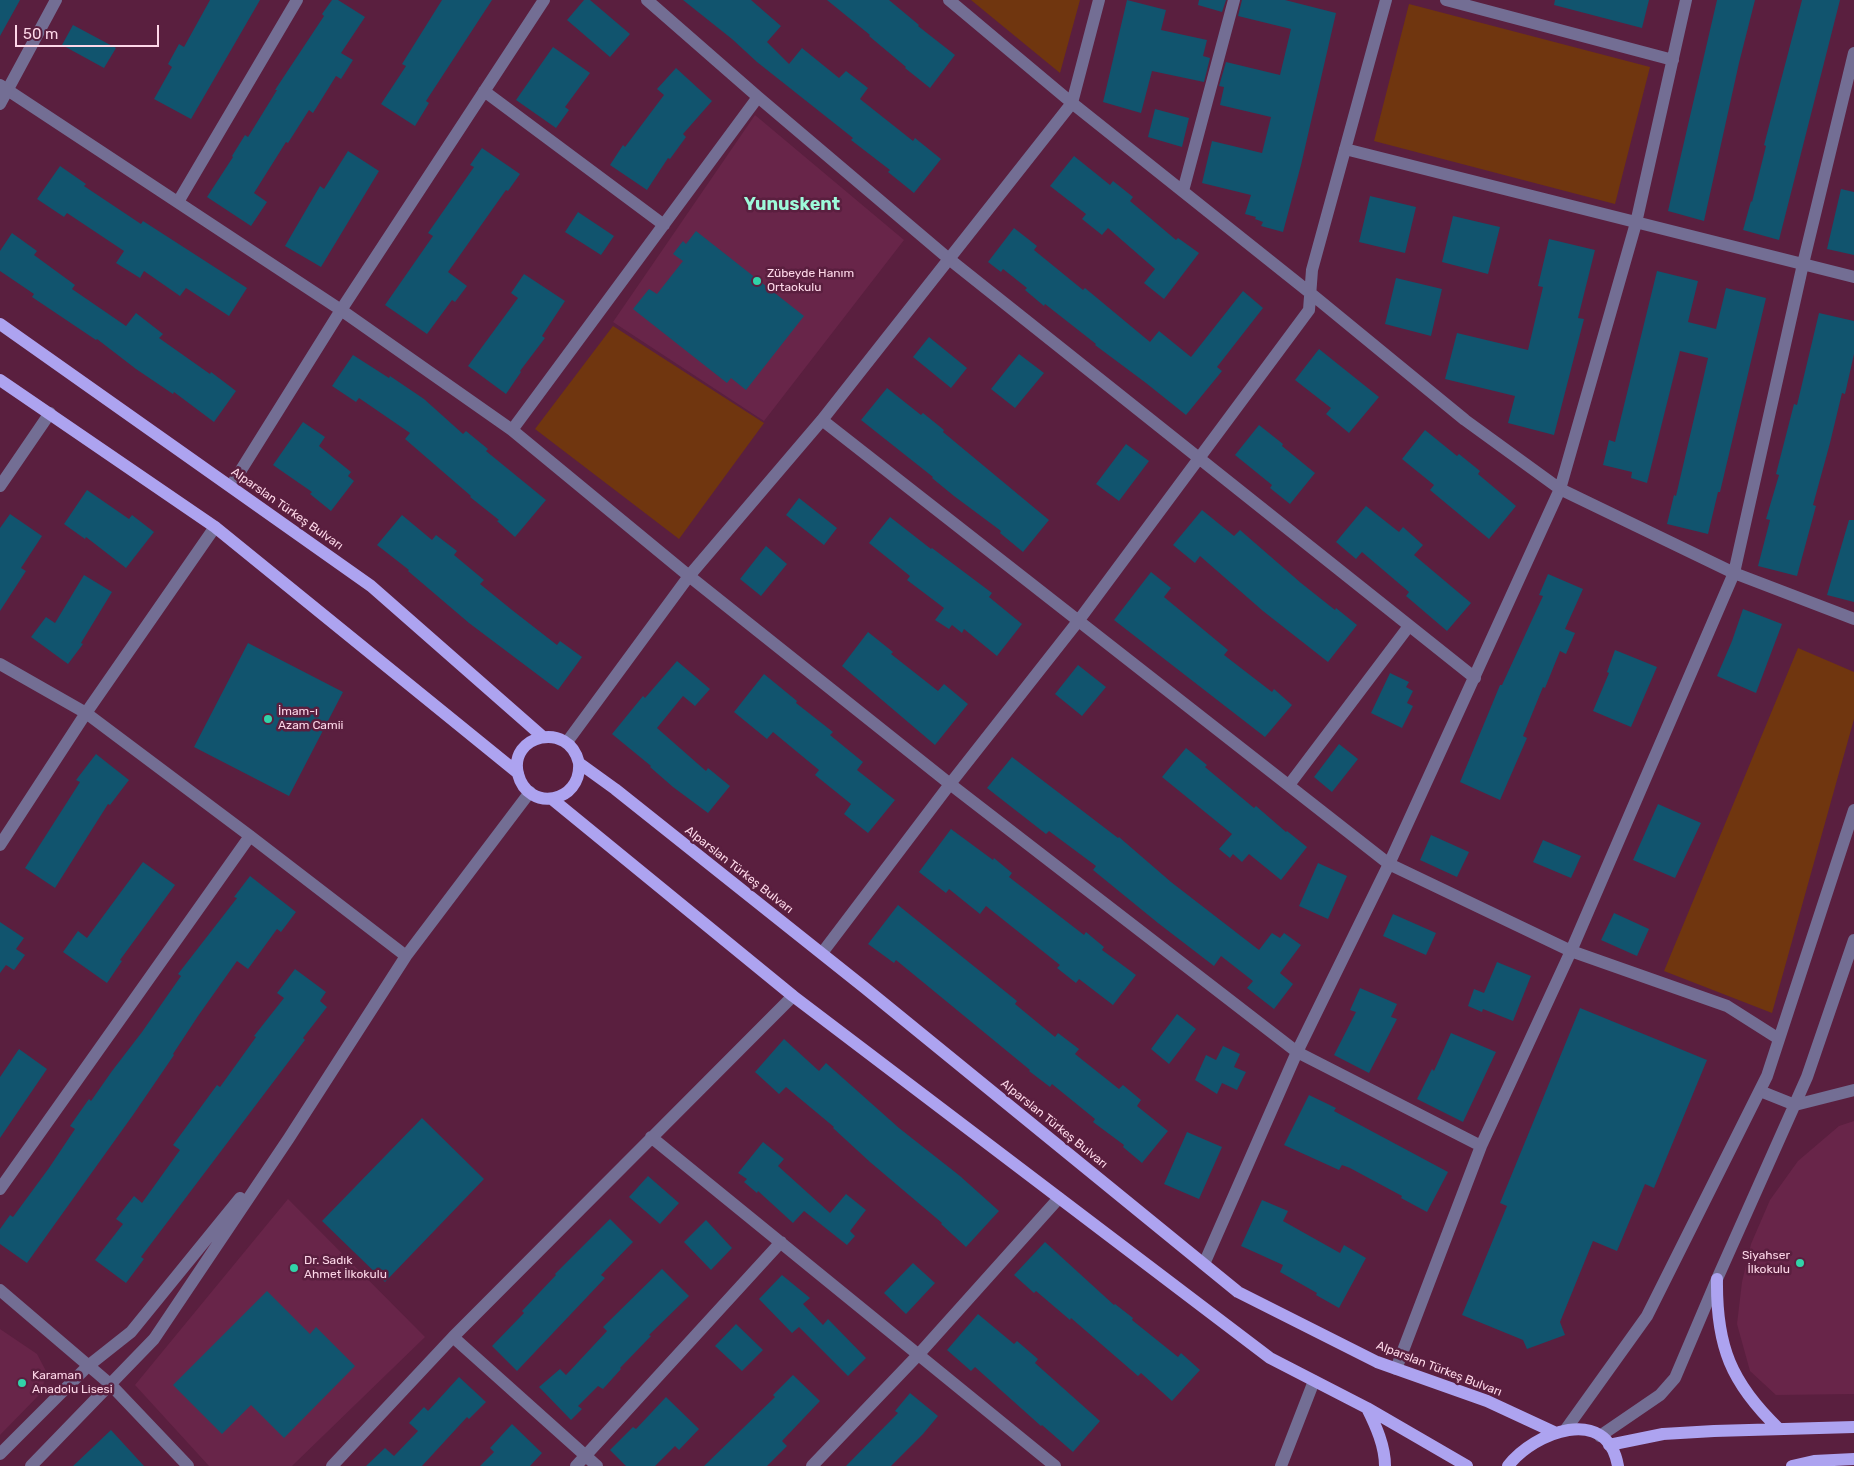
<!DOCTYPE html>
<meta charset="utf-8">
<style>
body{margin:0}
#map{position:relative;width:1854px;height:1466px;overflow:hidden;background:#5a1f3f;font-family:Rubik,sans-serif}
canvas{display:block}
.scale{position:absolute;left:15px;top:25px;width:144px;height:22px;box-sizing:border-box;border:2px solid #fdd7e8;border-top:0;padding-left:6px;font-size:15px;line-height:18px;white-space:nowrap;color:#fdd7e8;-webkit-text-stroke:4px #5a1f3f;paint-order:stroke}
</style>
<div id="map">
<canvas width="1854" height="1466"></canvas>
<div class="scale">50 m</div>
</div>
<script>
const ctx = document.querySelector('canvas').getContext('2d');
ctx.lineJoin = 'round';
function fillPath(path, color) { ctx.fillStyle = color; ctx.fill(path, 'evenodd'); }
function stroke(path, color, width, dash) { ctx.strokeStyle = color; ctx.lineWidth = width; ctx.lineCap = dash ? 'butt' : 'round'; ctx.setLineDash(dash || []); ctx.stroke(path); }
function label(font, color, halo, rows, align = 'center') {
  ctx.font = font + ' Rubik,sans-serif'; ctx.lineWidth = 5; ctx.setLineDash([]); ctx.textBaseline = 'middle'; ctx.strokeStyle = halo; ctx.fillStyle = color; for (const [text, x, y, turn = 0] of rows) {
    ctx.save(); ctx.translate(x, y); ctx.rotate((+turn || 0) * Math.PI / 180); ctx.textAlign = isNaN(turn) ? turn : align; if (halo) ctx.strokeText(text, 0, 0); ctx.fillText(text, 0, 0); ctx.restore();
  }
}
const built = new Path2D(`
 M 755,115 L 904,240 L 764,421 L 613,322 Z
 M 1854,1121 L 1854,1394 L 1776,1395 L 1750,1371 L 1737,1324 L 1742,1282 L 1751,1244 L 1770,1200 L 1798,1161 L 1839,1126 Z
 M 288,1199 L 425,1337 L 292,1466 L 209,1466 L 135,1385 Z
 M 0,1329 L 37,1354 L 47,1373 L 40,1394 L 0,1435 Z`);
const green = new Path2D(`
 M 971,0 L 1080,0 L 1060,73 Z
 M 1409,4 L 1650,67 L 1615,204 L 1374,141 Z
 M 613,326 L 764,423 L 679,539 L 535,429 Z
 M 1798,648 L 1854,672 L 1854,719 L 1772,1013 L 1664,971 Z`);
const building = new Path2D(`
 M 0,0 L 20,0 L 0,36 Z
 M 210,0 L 260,0 L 191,119 L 154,99 L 172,67 L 168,64 L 179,44 L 184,47 Z
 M 332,0 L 338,0 L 365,17 L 341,53 L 353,60 L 341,79 L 336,76 L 313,113 L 309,110 L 288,143 L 286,142 L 254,193 L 267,202 L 251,226 L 207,197 L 233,157 L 232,156 L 245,135 L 248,137 L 277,90 L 275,90 L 324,16 L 322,14 Z
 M 442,0 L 492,0 L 426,101 L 429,103 L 415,126 L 381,104 L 406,66 L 402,64 Z
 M 584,0 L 590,0 L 630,34 L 610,57 L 567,20 Z
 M 683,0 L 751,0 L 781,26 L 767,42 L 789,64 L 802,48 L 839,78 L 846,71 L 868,88 L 860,99 L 913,141 L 915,138 L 941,159 L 914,193 L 888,172 L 890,170 L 851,140 L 853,138 L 757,62 L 732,39 Z
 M 827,0 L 889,0 L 919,25 L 918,26 L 955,55 L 930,88 L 905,68 L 906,67 L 869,36 L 870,35 Z
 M 1127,0 L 1166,10 L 1161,30 L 1207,40 L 1203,56 L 1210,58 L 1204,82 L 1152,71 L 1141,113 L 1103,102 Z
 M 1199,0 L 1226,0 L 1222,12 L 1198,5 Z
 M 1242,0 L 1285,0 L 1336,13 L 1301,165 L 1283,232 L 1261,226 L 1263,222 L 1255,219 L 1256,217 L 1245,214 L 1251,195 L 1202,183 L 1212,141 L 1262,153 L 1271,117 L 1220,105 L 1224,87 L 1219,86 L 1226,62 L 1280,75 L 1291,29 L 1238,16 Z
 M 1555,0 L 1649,0 L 1642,28 L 1554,5 Z
 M 1717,0 L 1755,0 L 1739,63 L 1704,221 L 1668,211 Z
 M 1802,0 L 1840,0 L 1779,240 L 1743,230 L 1751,201 L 1752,202 L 1766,146 L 1764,145 Z
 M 73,25 L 116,48 L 104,68 L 62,45 Z
 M 553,47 L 590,73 L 565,107 L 569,110 L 556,128 L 516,100 Z
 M 676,68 L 712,101 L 683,134 L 686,137 L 670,159 L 668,158 L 647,190 L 610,165 L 623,145 L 625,147 L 664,95 L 657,89 Z
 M 1155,109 L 1189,118 L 1182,147 L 1148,137 Z
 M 482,148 L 520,174 L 508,191 L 506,190 L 448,272 L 467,286 L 455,302 L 452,300 L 427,334 L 385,305 L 433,236 L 428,233 L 474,167 L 470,165 Z
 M 348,151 L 379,171 L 321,267 L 285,246 L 320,186 L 324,189 Z
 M 1074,156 L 1110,185 L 1113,181 L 1133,197 L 1130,201 L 1176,240 L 1178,238 L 1199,253 L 1164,299 L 1144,283 L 1155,269 L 1108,228 L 1102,235 L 1082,219 L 1086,214 L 1050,186 Z
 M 60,166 L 86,184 L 84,186 L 141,224 L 143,221 L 247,288 L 229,316 L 186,288 L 180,296 L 144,271 L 140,278 L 116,263 L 124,251 L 67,213 L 64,217 L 37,199 Z
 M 1841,189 L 1854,192 L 1854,255 L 1827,249 Z
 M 1370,196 L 1416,207 L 1405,253 L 1359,242 Z
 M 578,212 L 614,236 L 601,255 L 565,232 Z
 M 1453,216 L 1500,227 L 1488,274 L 1442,262 Z
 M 1014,228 L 1037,246 L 1034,250 L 1083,290 L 1085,288 L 1150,342 L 1159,331 L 1191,357 L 1243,291 L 1263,308 L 1217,367 L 1222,371 L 1186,415 L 1146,383 L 1095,345 L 1096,344 L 1045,304 L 1044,306 L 1025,290 L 1027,288 L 1003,269 L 1001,272 L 988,262 Z
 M 696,231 L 804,316 L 746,390 L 731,378 L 727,383 L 633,309 L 649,289 L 657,294 L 683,261 L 673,254 L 683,241 L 686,244 Z
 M 12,233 L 37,251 L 34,255 L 75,285 L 72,289 L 126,326 L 136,313 L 163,334 L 159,338 L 210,374 L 211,372 L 236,391 L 214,422 L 174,392 L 173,394 L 136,369 L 97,339 L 96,340 L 32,297 L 34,294 L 0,271 L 0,251 Z
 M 1549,239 L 1595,250 L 1578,318 L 1584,319 L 1554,435 L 1508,423 L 1515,396 L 1445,379 L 1457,333 L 1528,350 L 1543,287 L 1538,286 Z
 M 1657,271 L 1698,281 L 1688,322 L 1716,329 L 1726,288 L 1766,298 L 1720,492 L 1718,492 L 1708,534 L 1667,524 L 1674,495 L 1676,496 L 1708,358 L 1680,351 L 1647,483 L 1631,478 L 1632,472 L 1603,465 L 1609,440 L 1615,442 Z
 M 524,274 L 565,301 L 542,336 L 545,338 L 520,371 L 521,372 L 506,394 L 468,366 L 518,298 L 511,293 Z
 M 1396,278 L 1442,289 L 1431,336 L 1385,324 Z
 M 1819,313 L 1854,321 L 1854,354 L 1845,394 L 1842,393 L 1830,443 L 1813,505 L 1816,506 L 1797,576 L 1758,566 L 1770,520 L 1766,519 L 1779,475 L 1776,474 L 1794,404 L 1797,405 Z
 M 929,337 L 967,368 L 951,388 L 913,357 Z
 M 1319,349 L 1379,397 L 1349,433 L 1326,414 L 1331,408 L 1295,380 Z
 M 1019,354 L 1044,373 L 1015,408 L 991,389 Z
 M 353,355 L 389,378 L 390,376 L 424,399 L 463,434 L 466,431 L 488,449 L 486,451 L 546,500 L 515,537 L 497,521 L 499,520 L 470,497 L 471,496 L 405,439 L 410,433 L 359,398 L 356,402 L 332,386 Z
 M 887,388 L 921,415 L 923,413 L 944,430 L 943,432 L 1049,520 L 1023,552 L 1000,533 L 1001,531 L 954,496 L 932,478 L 933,477 L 861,420 Z
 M 303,422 L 325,437 L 319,446 L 351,472 L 348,476 L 354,481 L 331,511 L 310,494 L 312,492 L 273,465 Z
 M 1259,425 L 1283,444 L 1282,446 L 1315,473 L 1290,504 L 1270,488 L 1272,485 L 1235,455 Z
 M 1425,430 L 1457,456 L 1459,454 L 1480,471 L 1478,474 L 1516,506 L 1489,539 L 1430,490 L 1434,485 L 1402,459 Z
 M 1126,444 L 1149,461 L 1119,501 L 1096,484 Z
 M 87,490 L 129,519 L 132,515 L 154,532 L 126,568 L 86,537 L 85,539 L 64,524 Z
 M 799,498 L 837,528 L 824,545 L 786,515 Z
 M 1366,506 L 1399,532 L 1403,527 L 1423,545 L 1414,555 L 1471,603 L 1447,631 L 1406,596 L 1409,592 L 1362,552 L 1356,559 L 1336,542 Z
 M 1202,510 L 1234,536 L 1240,530 L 1301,583 L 1335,610 L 1336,608 L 1357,625 L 1328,662 L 1263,611 L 1200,556 L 1195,563 L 1173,545 Z
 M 10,514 L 42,536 L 21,568 L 26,571 L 0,611 L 0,528 Z
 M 402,515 L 432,540 L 436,535 L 457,551 L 454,555 L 484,580 L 480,584 L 512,610 L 557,645 L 560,641 L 582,657 L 558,690 L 469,623 L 408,571 L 409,570 L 377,545 Z
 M 890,517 L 931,549 L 932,548 L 992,593 L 989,597 L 1022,624 L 997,656 L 964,629 L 962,633 L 952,625 L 949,629 L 935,620 L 944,608 L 907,580 L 910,576 L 869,543 Z
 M 1849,520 L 1854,520 L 1854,602 L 1827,595 Z
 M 766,546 L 787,564 L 761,596 L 740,579 Z
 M 1151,572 L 1171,588 L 1164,597 L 1228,650 L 1224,655 L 1272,692 L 1274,689 L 1292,705 L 1265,737 L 1114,620 Z
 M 1548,574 L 1583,589 L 1565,629 L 1575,633 L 1566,654 L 1560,651 L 1545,688 L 1543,687 L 1523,736 L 1527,738 L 1500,800 L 1460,782 L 1500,685 L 1502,685 L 1543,596 L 1539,595 Z
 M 84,575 L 112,592 L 81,643 L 83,644 L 68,664 L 31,637 L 46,617 L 55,623 Z
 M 1743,609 L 1782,624 L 1756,693 L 1717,676 L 1732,641 Z
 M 868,632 L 893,652 L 891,654 L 938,691 L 944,684 L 968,704 L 935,745 L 842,666 Z
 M 248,643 L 343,692 L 289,796 L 194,747 Z
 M 1615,650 L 1657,667 L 1631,727 L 1593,711 L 1609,673 L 1607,672 Z
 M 677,661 L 710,689 L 695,706 L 683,696 L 657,728 L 706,771 L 708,768 L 730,786 L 708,813 L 673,787 L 650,767 L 651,766 L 612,734 L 643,696 L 645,698 Z
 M 1078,665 L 1106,687 L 1082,716 L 1055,694 Z
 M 1390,673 L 1409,682 L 1406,687 L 1413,691 L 1407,703 L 1413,706 L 1402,728 L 1371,713 Z
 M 764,674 L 797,701 L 796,703 L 833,732 L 830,735 L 863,762 L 857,770 L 895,800 L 868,833 L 844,814 L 851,804 L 815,775 L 819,770 L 773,732 L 767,739 L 734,712 Z
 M 1339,744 L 1358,759 L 1332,792 L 1314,777 Z
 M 1186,748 L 1207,765 L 1205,767 L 1254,808 L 1256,806 L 1286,832 L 1287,831 L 1307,847 L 1281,880 L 1249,854 L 1242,862 L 1233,854 L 1230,858 L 1219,849 L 1232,834 L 1162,777 Z
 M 96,754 L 129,780 L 110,805 L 108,804 L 55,888 L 25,868 L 80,782 L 76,780 Z
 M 1012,757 L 1118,838 L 1119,837 L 1171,882 L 1259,950 L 1272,933 L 1280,938 L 1284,933 L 1301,945 L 1280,973 L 1293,984 L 1274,1009 L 1247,988 L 1253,981 L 1221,956 L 1214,966 L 1158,923 L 1093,870 L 1096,866 L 1049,831 L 1046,834 L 987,788 Z
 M 1658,804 L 1701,823 L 1675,878 L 1633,860 Z
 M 951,829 L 993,860 L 994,858 L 1012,873 L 1009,877 L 1084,935 L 1086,932 L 1104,947 L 1102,950 L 1136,975 L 1113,1005 L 1079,979 L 1076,983 L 1057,968 L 1060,965 L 986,906 L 980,914 L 949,889 L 946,893 L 919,872 Z
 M 1431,835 L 1469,852 L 1457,877 L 1420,860 Z
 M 1543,840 L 1581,856 L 1571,878 L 1533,862 Z
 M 143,862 L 175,885 L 120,960 L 122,961 L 107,983 L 63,952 L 78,931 L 87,938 Z
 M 1318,863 L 1347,876 L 1328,919 L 1299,906 Z
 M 250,876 L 296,912 L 281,932 L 277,929 L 248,969 L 237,961 L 198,1016 L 173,1054 L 174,1055 L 133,1115 L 27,1263 L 0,1244 L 0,1229 L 10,1215 L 13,1217 L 49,1168 L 75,1129 L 70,1126 L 89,1099 L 91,1101 L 112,1071 L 142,1032 L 181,976 L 178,974 L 237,898 L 234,897 Z
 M 898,905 L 1017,1001 L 1015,1004 L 1055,1037 L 1058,1033 L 1079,1049 L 1075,1054 L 1119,1089 L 1123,1085 L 1141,1100 L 1137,1106 L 1168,1131 L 1142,1163 L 1123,1147 L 1124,1145 L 1093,1122 L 1095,1119 L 1052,1084 L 1050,1087 L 1029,1071 L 1030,1070 L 896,960 L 894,963 L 868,944 Z
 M 1614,913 L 1649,929 L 1637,956 L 1601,940 Z
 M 1393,914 L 1436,933 L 1426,955 L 1383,936 Z
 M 0,922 L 24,938 L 16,949 L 25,955 L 14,970 L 6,965 L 0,973 Z
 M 1497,962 L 1531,976 L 1513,1021 L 1483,1009 L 1482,1012 L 1468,1006 L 1474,989 L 1484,993 Z
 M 295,969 L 326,992 L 320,1001 L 327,1007 L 303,1038 L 305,1040 L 141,1257 L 144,1259 L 126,1283 L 95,1260 L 123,1224 L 116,1219 L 134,1196 L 142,1203 L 180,1150 L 173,1145 L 217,1085 L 220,1087 L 256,1037 L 254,1036 L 284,998 L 277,993 Z
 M 1360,988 L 1397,1004 L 1391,1017 L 1397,1019 L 1369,1073 L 1334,1055 L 1356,1012 L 1350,1010 Z
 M 1580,1008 L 1707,1060 L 1654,1188 L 1645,1184 L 1617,1251 L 1593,1241 L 1560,1322 L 1565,1335 L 1527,1349 L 1523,1340 L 1462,1315 L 1507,1206 L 1500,1203 Z
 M 1177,1014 L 1196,1029 L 1169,1064 L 1151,1049 Z
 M 1451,1033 L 1496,1052 L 1463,1122 L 1417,1099 L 1432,1069 L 1434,1071 Z
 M 784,1039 L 819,1071 L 826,1063 L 899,1128 L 960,1176 L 999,1211 L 966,1247 L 941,1224 L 942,1223 L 870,1162 L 833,1128 L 834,1127 L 786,1087 L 779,1094 L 755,1072 Z
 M 1223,1046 L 1240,1054 L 1234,1067 L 1246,1072 L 1237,1090 L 1222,1083 L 1217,1094 L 1195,1080 L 1206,1055 L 1216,1060 Z
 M 19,1049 L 47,1069 L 0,1138 L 0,1077 Z
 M 1309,1095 L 1336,1108 L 1334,1111 L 1448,1172 L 1427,1212 L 1401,1198 L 1402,1196 L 1350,1168 L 1342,1165 L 1339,1170 L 1284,1145 Z
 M 422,1118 L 484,1179 L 385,1282 L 322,1221 Z
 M 1187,1132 L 1222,1147 L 1199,1199 L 1164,1184 Z
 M 763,1142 L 784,1159 L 778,1166 L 830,1213 L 846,1194 L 866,1210 L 850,1231 L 855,1236 L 847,1245 L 804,1211 L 793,1223 L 758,1191 L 757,1193 L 744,1182 L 747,1179 L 738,1173 Z
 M 648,1176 L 679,1203 L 660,1224 L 629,1197 Z
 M 1262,1200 L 1288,1211 L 1283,1221 L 1340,1253 L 1344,1245 L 1366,1258 L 1339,1308 L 1316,1295 L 1317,1293 L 1280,1272 L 1283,1265 L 1241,1246 Z
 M 610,1219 L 633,1242 L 601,1275 L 605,1278 L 517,1371 L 492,1346 L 524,1313 L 522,1311 L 556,1275 L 555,1274 Z
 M 706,1220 L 732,1248 L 711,1270 L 684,1242 Z
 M 1045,1242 L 1114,1305 L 1115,1304 L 1133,1318 L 1132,1320 L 1178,1357 L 1181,1353 L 1200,1370 L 1172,1401 L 1141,1373 L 1138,1376 L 1071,1318 L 1070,1320 L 1036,1291 L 1034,1293 L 1014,1275 Z
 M 913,1263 L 935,1283 L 906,1314 L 884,1293 Z
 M 662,1269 L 689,1296 L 649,1335 L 651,1336 L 620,1368 L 621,1369 L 603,1389 L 598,1386 L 578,1406 L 582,1409 L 571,1420 L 539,1387 L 560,1369 L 566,1375 L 607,1331 L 603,1327 Z
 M 782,1275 L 810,1298 L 803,1304 L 823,1325 L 828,1319 L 866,1358 L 848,1376 L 799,1327 L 792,1333 L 759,1299 Z
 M 267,1291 L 310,1334 L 316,1327 L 355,1366 L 284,1438 L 251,1405 L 222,1434 L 173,1385 Z
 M 978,1314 L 1014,1344 L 1017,1341 L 1038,1359 L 1035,1363 L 1100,1421 L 1073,1452 L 1042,1425 L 1041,1426 L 975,1367 L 971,1371 L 947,1350 Z
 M 736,1324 L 763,1350 L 742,1371 L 715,1346 Z
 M 793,1375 L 820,1401 L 782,1441 L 787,1446 L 767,1466 L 704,1466 L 775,1397 L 773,1395 Z
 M 459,1377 L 486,1402 L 469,1419 L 467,1417 L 422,1466 L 366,1466 L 385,1448 L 394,1456 L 418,1431 L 409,1423 L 424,1407 L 428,1411 Z
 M 910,1393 L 938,1416 L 923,1434 L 891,1466 L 846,1466 L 898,1413 L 895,1411 Z
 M 666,1397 L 699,1429 L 679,1450 L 675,1446 L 655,1466 L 626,1466 L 610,1450 L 633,1427 L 636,1429 Z
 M 512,1424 L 542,1453 L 530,1466 L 480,1466 L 494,1452 L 490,1448 Z
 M 111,1430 L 144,1466 L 73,1466 Z`);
const minor = new Path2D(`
 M 647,0 L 758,97 L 949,259 L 1475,678
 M 949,0 L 1072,103 L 1309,292 L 1465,420 L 1560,489 L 1734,573 L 1854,619
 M 1446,0 L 1673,60
 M 0,85 L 341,310 L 512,430 L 689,576 L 950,784 L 1297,1052 L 1481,1146
 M 484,91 L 664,225
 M 0,104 L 56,0
 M 1345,149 L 1854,277
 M 1183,191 L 1234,0
 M 178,202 L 297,0
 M 822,420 L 1389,864 L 1571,951 L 1727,1006 L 1779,1039
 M 512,430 L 758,97
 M 0,486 L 50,413
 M 231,486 L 341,310 L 544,0
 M 0,664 L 86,713 L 250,836 L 406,956
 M 567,742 L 689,576 L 822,420 L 1072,103 L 1099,0
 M 1289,785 L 1409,626
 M 0,845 L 86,713 L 215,527
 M 822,953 L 950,784 L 1079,620 L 1309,310 L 1312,270 L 1386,0
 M 1760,1091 L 1795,1105 L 1854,1090
 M 651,1137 L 1055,1466
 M 0,1189 L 250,836
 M 1204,1264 L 1297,1052 L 1389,864 L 1560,489 L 1636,223 L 1686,0
 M 0,1290 L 110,1384 L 188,1466
 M 453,1337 L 597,1466
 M 1396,1369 L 1481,1146 L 1571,951 L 1734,573 L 1803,264 L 1854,53
 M 1566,1429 L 1647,1316 L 1767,1076 L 1854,810
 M 1600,1436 L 1660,1395 L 1675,1378 L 1717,1279 L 1807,1077 L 1854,940
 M 0,1454 L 88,1366 L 131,1332 L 240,1198
 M 31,1466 L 154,1339 L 289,1138 L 406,956 L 530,792
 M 332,1466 L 453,1337 L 793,996
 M 576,1466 L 781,1242
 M 812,1466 L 919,1354 L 1059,1198
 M 1281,1466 L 1314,1381`);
const major = new Path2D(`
 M 0,324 L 371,586 L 543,737
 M 0,380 L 215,527 L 518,773
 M 579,763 C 582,803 528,813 518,774 C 508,735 569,720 579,763 L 615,789 L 865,988 L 1238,1292 L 1377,1362 L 1487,1401 L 1556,1433
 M 552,799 L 793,996 L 1270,1358 L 1367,1408 L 1467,1466
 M 1717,1279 C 1716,1346 1731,1383 1779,1429
 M 1367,1408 C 1376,1426 1385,1446 1385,1466
 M 1609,1445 L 1663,1434 L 1714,1431 L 1854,1427
 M 1508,1466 C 1534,1432 1607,1404 1618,1466
 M 1792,1466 L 1814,1461 L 1854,1459`);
const markers = [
 [757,281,5,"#31d4a9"],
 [268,719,5,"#31d4a9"],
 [1800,1263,5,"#31d4a9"],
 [294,1268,5,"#31d4a9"],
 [22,1383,5,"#31d4a9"]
];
const poiNames = [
 ["Zübeyde Hanım",767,274],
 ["Ortaokulu",767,288],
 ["İmam-ı",278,712],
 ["Azam Camii",278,726],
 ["Siyahser",1790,1256,"right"],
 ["İlkokulu",1790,1270,"right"],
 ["Dr. Sadık",304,1261],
 ["Ahmet İlkokulu",304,1275],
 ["Karaman",32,1376],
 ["Anadolu Lisesi",32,1390]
];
const streetNames = [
 ["Alparslan Türkeş Bulvarı",287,509,35],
 ["Alparslan Türkeş Bulvarı",739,870,38],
 ["Alparslan Türkeş Bulvarı",1054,1124,39],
 ["Alparslan Türkeş Bulvarı",1439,1369,21]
];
const districtNames = [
 ["Yunuskent",792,205]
];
fillPath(built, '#682549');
fillPath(green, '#70360f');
fillPath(building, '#11546e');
stroke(minor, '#736e94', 12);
stroke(major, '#ada3f0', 12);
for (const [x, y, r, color] of markers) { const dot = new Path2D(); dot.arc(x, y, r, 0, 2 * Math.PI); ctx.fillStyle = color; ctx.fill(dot); stroke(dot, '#5a1f3f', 2); }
label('12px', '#fdd7e8', '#5a1f3f', poiNames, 'left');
label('12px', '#fdd7e8', '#5a1f3f', streetNames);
label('bold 18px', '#9dfada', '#5a1f3f', districtNames);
</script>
